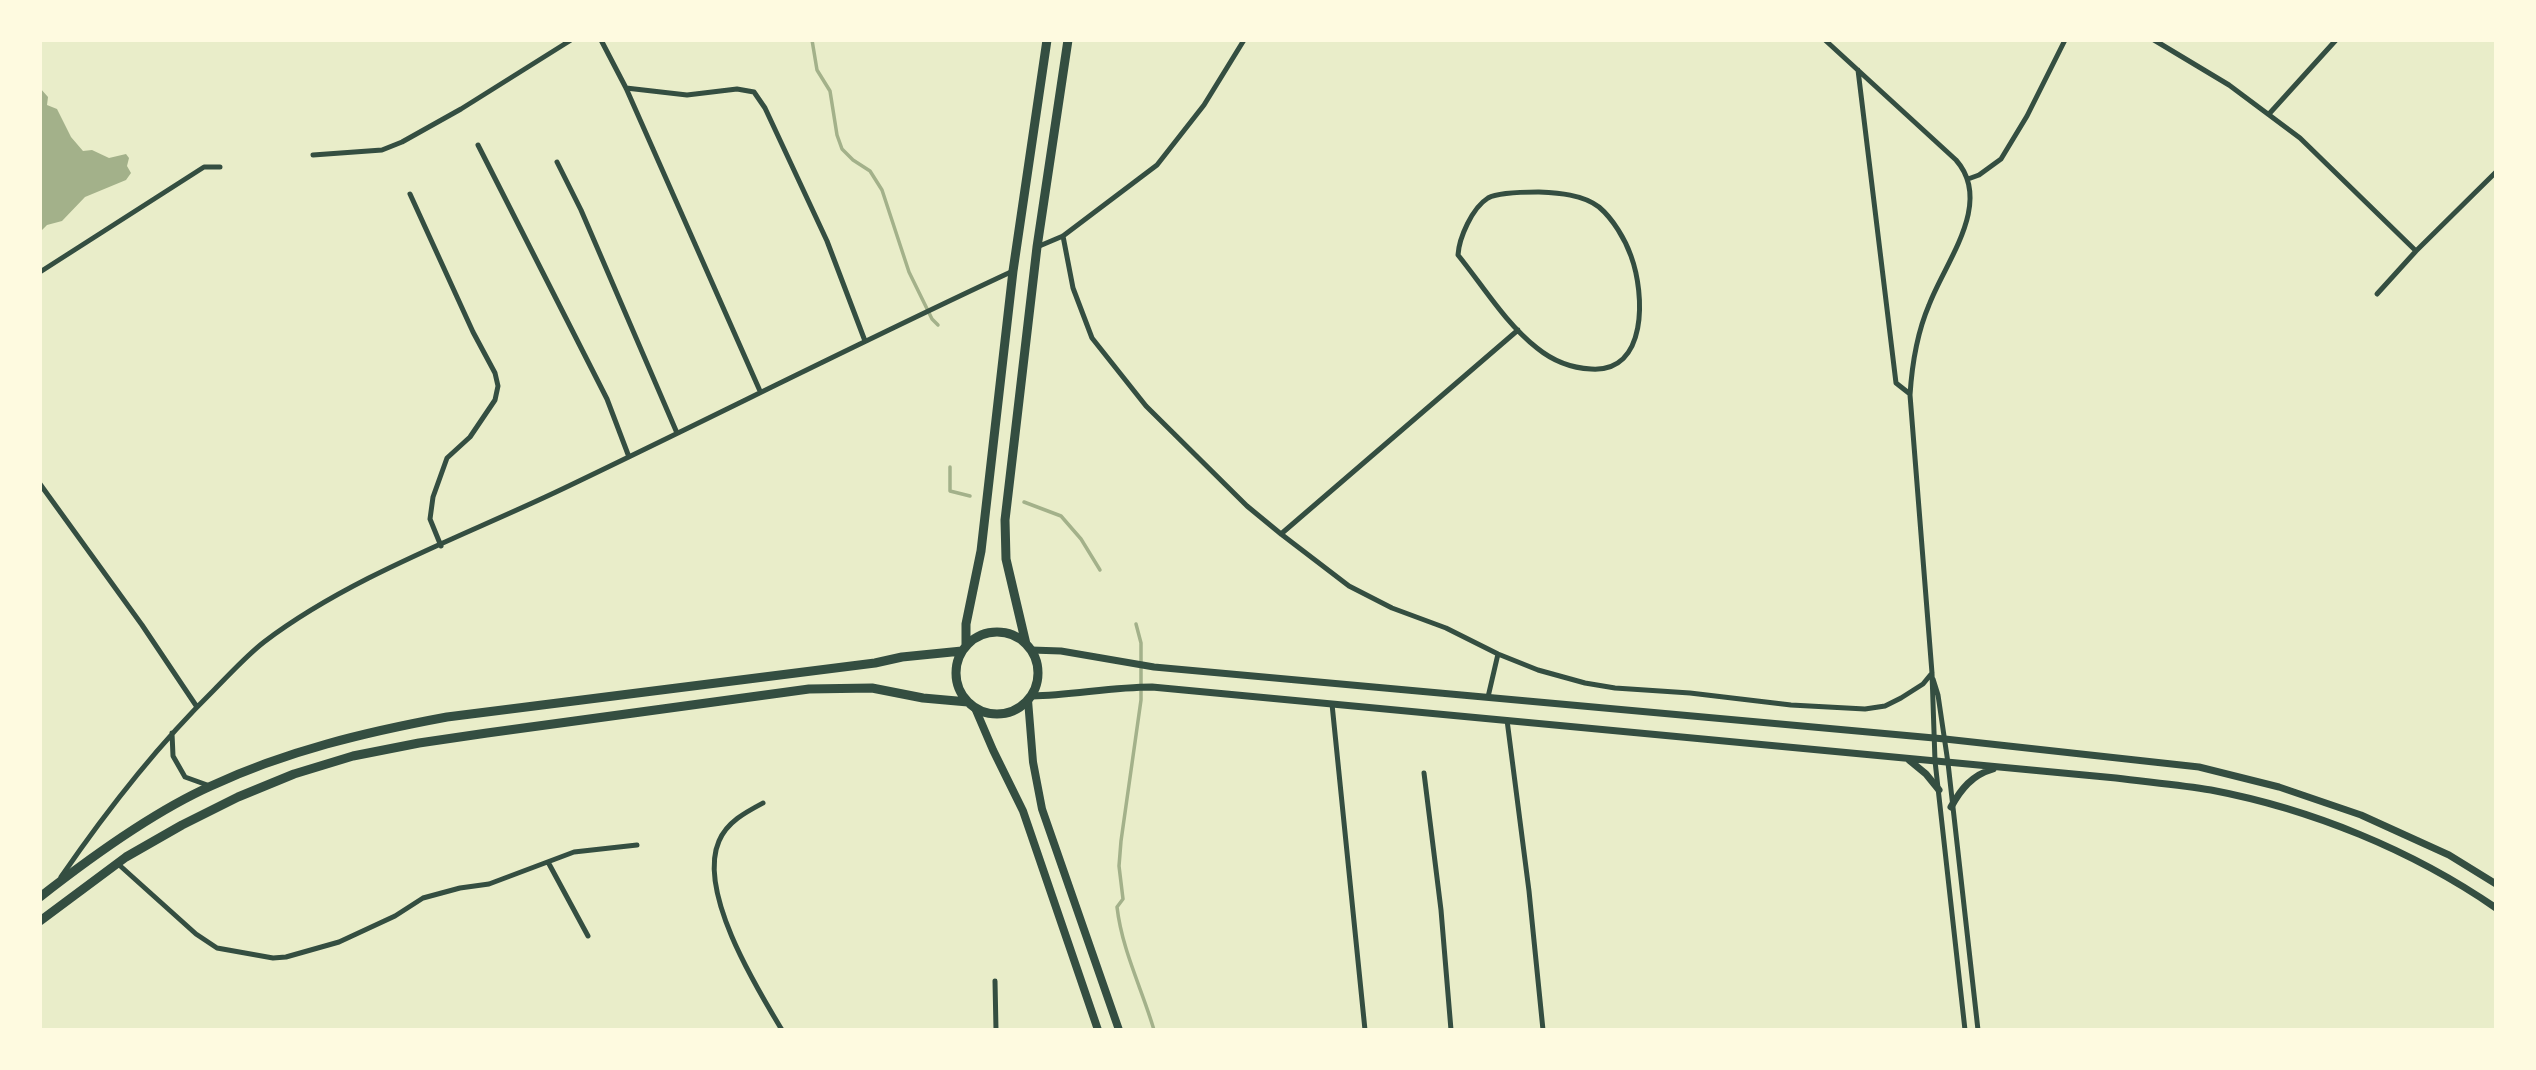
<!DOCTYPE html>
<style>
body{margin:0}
#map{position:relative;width:2536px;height:1070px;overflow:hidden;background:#e9edc9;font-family:Cabin,sans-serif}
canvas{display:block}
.frame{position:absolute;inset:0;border:42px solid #fefae0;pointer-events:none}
</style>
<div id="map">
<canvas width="2536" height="1070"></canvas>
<div class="frame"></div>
</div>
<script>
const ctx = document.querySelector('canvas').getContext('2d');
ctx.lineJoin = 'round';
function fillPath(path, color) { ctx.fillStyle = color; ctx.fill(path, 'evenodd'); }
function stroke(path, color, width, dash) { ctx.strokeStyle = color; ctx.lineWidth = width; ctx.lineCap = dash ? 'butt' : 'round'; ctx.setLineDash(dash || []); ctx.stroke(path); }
const water = new Path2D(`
 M 40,88 L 48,97 L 47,105 L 57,109 L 71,137 L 83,151 L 92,150 L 109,158 L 126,154 L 129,158 L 127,166 L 131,173 L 126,180 L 85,197 L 62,221 L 47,225 L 40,232 Z`);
const stream = new Path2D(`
 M 812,40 L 817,70 L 830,91 L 837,135 L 842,149 L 853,160 L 870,171 L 882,190 L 909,272 L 932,319 L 938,325
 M 950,467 L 950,491 L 970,496
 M 1024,502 L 1061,516 L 1081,539 L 1100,570
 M 1136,624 L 1141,643 L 1141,700 L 1121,841 L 1119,866 L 1123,899 L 1117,907 C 1122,950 1142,989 1154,1030`);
const minor = new Path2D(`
 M 601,40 L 626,88 L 760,391
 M 1825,40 L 1956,160 C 1994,203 1945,262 1929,305 C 1917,333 1912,364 1910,395 L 1932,673 L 1935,761 L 1965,1030
 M 2154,40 L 2229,85 L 2300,138 L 2416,251
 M 1858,70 L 1896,383 L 1910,394
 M 626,88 L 687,95 L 737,89 L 754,92 L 765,108 L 827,241 L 865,341
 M 2269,114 L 2336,40
 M 478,145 L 607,399 L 629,457
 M 313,155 L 382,150 L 402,142 L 461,109 L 571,40
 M 557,162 L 581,210 L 677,433
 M 1968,179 L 1979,175 L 2001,159 L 2027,116 L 2065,40
 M 1538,192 C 1558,193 1582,194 1599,207 C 1613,219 1625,239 1631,256 C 1645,294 1648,373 1591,369 C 1571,368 1553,361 1537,348 C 1506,324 1483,286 1458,255 C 1459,238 1472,208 1488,198 C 1499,192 1525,192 1538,192 Z
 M 410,194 L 473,332 L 495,373 L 498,386 L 495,400 L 470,437 L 447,458 L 433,497 L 430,519 L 441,546
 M 1063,236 L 1073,288 L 1092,338 L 1146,406 L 1247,506 L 1281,534 L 1349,586 L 1392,608 L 1446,628 L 1498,654 L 1538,670 L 1585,683 L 1615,688 L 1690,693 L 1791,705 L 1865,709 L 1885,706 L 1901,698 L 1923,684 L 1932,673
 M 1037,247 L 1063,236 L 1157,165 L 1204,105 L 1244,40
 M 40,272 L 204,167 L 220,167
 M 2377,294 L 2416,251 L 2496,172
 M 40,484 L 142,625 L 197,707
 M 1281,534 L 1518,330
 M 1933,679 L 1938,695 L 1948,763 L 1978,1030
 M 1488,697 L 1498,654
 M 1332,704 L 1365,1030
 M 1507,720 L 1529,891 L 1543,1030
 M 172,733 L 173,756 L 185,777 L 210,786
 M 1424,773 L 1441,910 L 1451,1030
 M 763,803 C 746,812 727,822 719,841 C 697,891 756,987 782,1030
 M 548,862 L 588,936
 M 117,863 L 196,934 L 217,948 L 273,958 L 286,957 L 339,942 L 395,916 L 423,898 L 460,888 L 489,884 L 574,852 L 637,845
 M 61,877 C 107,810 156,747 214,690 C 230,674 246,656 264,642 C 348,578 461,537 556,492 C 709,419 860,342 1013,271
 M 995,981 L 996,1030`);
const tertiary = new Path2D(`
 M 1031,650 L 1061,651 L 1154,667 L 1945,739 L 2199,767 L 2279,787 L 2361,815 L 2449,855 L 2496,884
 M 1032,696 C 1073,695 1112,687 1152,687 L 2116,778 C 2147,782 2180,785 2211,790 C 2311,809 2412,850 2496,908
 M 1909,760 L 1926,774 L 1939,790
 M 1951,807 C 1961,789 1972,775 1993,769`);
const secondary = new Path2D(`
 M 1028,700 L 1033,762 L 1042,809 L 1119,1030
 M 975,708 L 993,750 L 1023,811 L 1098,1030`);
const trunk = new Path2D(`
 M956 673a41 41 0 1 1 82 0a41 41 0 1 1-82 0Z
 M 1026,644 L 1006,559 L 1005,520 L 1037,247 L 1068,40
 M 966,646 L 966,624 L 981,551 L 1013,271 L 1047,40
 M 40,897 C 91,857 153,812 211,786 C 286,751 366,732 447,717 L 875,663 L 902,657 L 962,651
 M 40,921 L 126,857 L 182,825 L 238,797 L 294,774 L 353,756 L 419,743 L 487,733 L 809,689 L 872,688 L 923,698 L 968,702`);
fillPath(water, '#a3b18a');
stroke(stream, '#a3b18a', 3.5);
stroke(minor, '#344e41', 5);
stroke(tertiary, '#344e41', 7);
stroke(secondary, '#344e41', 8);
stroke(trunk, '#344e41', 9);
</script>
